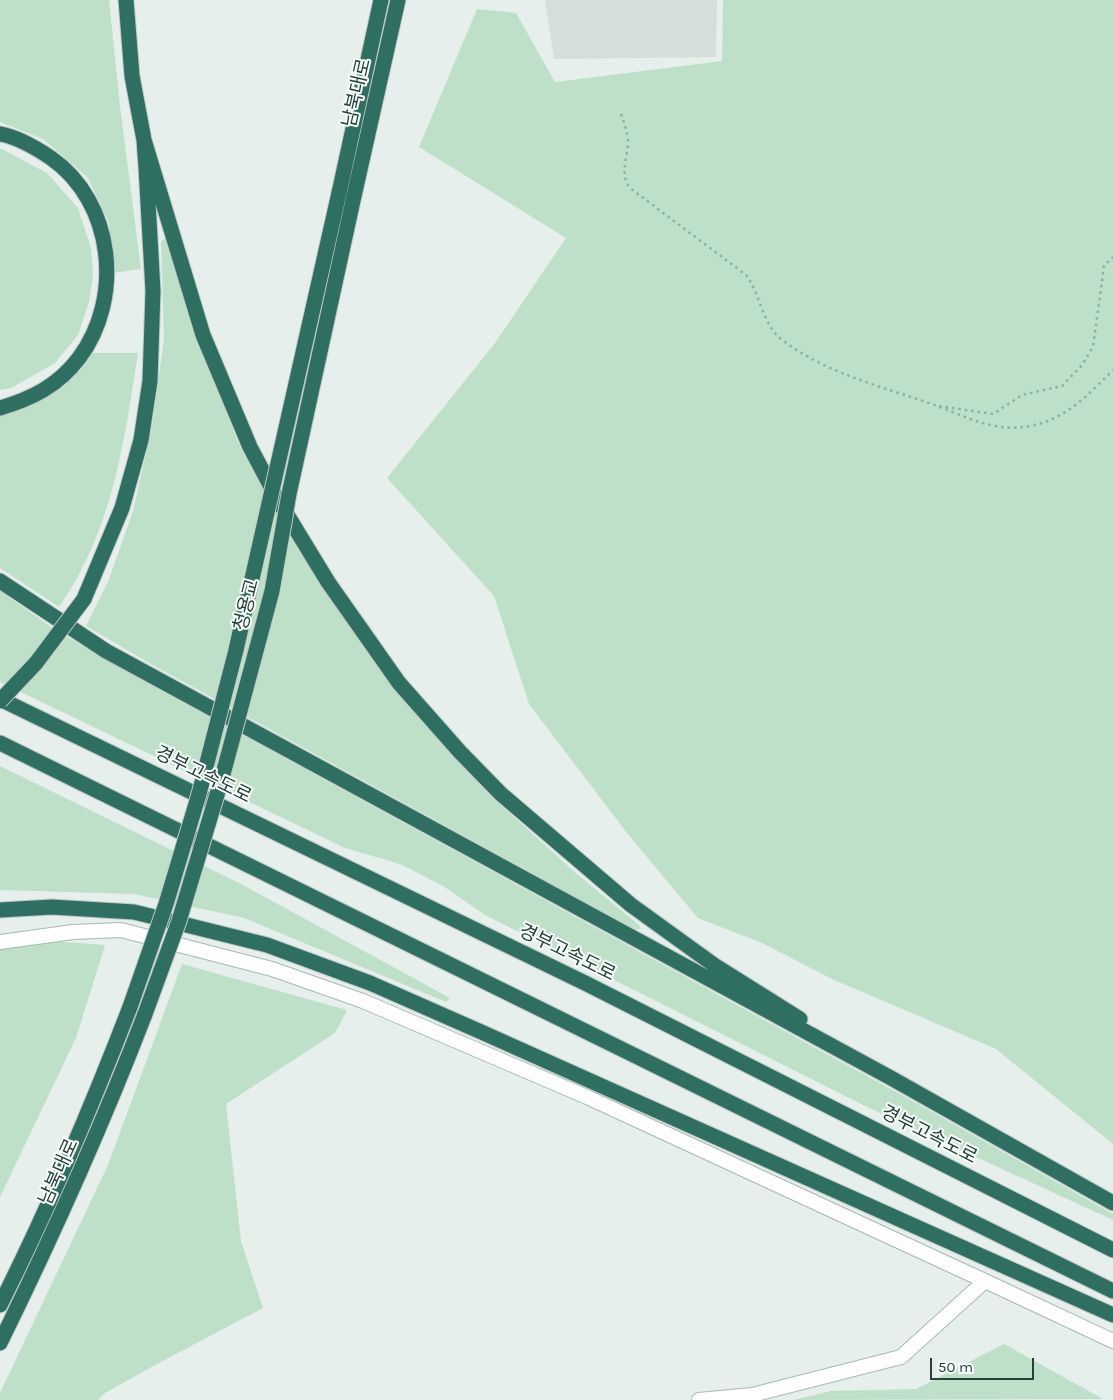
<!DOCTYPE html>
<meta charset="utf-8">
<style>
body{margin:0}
#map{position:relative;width:1113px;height:1400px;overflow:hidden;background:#e6efeb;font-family:Karla,sans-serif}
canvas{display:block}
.scale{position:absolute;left:930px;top:1358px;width:104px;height:22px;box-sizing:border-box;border:2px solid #24423a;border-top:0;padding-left:6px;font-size:15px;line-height:18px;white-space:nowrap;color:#24423a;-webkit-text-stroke:4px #f7fbf9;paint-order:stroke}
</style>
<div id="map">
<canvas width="1113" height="1400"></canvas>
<div class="scale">50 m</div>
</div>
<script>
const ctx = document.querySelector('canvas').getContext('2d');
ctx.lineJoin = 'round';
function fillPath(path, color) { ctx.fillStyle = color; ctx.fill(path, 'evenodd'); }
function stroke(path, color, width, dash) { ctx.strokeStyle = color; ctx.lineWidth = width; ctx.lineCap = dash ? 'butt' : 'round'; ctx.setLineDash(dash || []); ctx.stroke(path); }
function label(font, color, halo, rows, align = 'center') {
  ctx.font = font + ' Karla,"Noto Sans KR",sans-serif'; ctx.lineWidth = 4; ctx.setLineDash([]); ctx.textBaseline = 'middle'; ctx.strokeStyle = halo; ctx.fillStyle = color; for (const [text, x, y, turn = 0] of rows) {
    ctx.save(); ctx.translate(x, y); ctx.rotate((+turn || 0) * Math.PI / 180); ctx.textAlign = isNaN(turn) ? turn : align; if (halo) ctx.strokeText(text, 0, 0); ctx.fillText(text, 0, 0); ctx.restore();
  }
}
const built = new Path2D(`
 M 545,0 L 717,0 L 716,57 L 554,59 Z`);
const green = new Path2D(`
 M 0,0 L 109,0 L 120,106 L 141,269 L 113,273 L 109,223 L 88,178 L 43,139 L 0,122 Z
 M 723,0 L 1113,0 L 1113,1144 L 996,1049 L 832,979 L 762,943 L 698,918 L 627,833 L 529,704 L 494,596 L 387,478 L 495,343 L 566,238 L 419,147 L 477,9 L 516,13 L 555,82 L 722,61 Z
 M 0,148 L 47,173 L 78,208 L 91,248 L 93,276 L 89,302 L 78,335 L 55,363 L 11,388 L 0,390 Z
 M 165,238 L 168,242 L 202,347 L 238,442 L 351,628 L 424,723 L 493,798 L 577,874 L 639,925 L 641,929 L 634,929 L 151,664 L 86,626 L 108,582 L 133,511 L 152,427 L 164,338 L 161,242 Z
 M 89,353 L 138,353 C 124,443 113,529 59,607 L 0,568 L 0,415 L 9,414 L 49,396 Z
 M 0,591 L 51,627 L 151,685 L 918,1104 L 1113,1214 L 1113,1220 L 865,1106 L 485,915 L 443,886 L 400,864 L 345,848 L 0,682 Z
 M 0,766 L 241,884 L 450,998 L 446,1002 L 244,918 L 134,894 L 0,890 Z
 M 0,937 L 105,945 L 76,1038 L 0,1197 Z
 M 182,964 L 347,1010 L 335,1033 L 226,1104 L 241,1241 L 263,1308 L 155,1365 L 105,1393 L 98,1400 L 0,1400 L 0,1393 L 108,1165 Z
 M 1004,1344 L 1103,1399 L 793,1400 L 831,1391 L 916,1389 Z`);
const path = new Path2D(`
 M 621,114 C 624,123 627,131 628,141 C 628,158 619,173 630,188 L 746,275 C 760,293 762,323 780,338 C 824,373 880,386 932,404 C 965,416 993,433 1030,426 C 1065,420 1089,394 1113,370
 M 939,406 L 993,414 L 1022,395 L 1062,386 L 1082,365 L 1093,347 L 1104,266 L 1113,257`);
const minor = new Path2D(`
 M 0,942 L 73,932 L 121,930 L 272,969 L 363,1001 L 587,1097 L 985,1281
 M 699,1400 L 752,1395 L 901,1357 L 985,1281 L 1113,1341`);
const highway = new Path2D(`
 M 0,134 C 18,137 36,148 51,158 C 114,202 124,298 79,358 C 58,386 31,399 0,408
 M 144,140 L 203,335 L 250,447 L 278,500 L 328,582 L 399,683 L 460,752 L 501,794 L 631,905 L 714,965 L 800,1019
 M 339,193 L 381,0
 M 354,196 L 398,0
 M 0,581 L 106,651 L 891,1078 L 1113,1203
 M 84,599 L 122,508 L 141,440 L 150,381 L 153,291 L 146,167 L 144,140 L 132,76 L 126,0
 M 0,699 L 585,983 L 1113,1250
 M 0,743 L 1113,1291
 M 0,910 L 52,907 L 134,912 L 267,945 L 370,983 L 479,1031 L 1113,1315
 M 0,1305 C 49,1208 91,1108 130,1007
 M 0,1343 C 53,1235 102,1126 145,1014`);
const highwayBridge = new Path2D(`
 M 0,701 L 36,663 L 84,599
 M 130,1007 L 166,904 L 199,794 L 236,650 L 339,193
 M 145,1014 L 179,921 L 222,778 L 272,591 L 289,494 L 354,196`);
const streetNames = [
 ["남북대로",357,93,-77],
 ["청용교",247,605,-76],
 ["경부고속도로",203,775,26],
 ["경부고속도로",567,953,26],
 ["경부고속도로",929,1135,27],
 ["남북대로",59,1172,-66]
];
fillPath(built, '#d4dfda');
fillPath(green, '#bfe0c8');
stroke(minor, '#a8b8b2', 16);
stroke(highway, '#c2cac8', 17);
stroke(path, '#86b3a5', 2.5, [2.5, 4]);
stroke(minor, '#fff', 14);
stroke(highway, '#2f6f62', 15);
stroke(highwayBridge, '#c2cac8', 17, []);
stroke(highwayBridge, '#2f6f62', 15);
label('19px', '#24423a', '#f7fbf9', streetNames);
</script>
